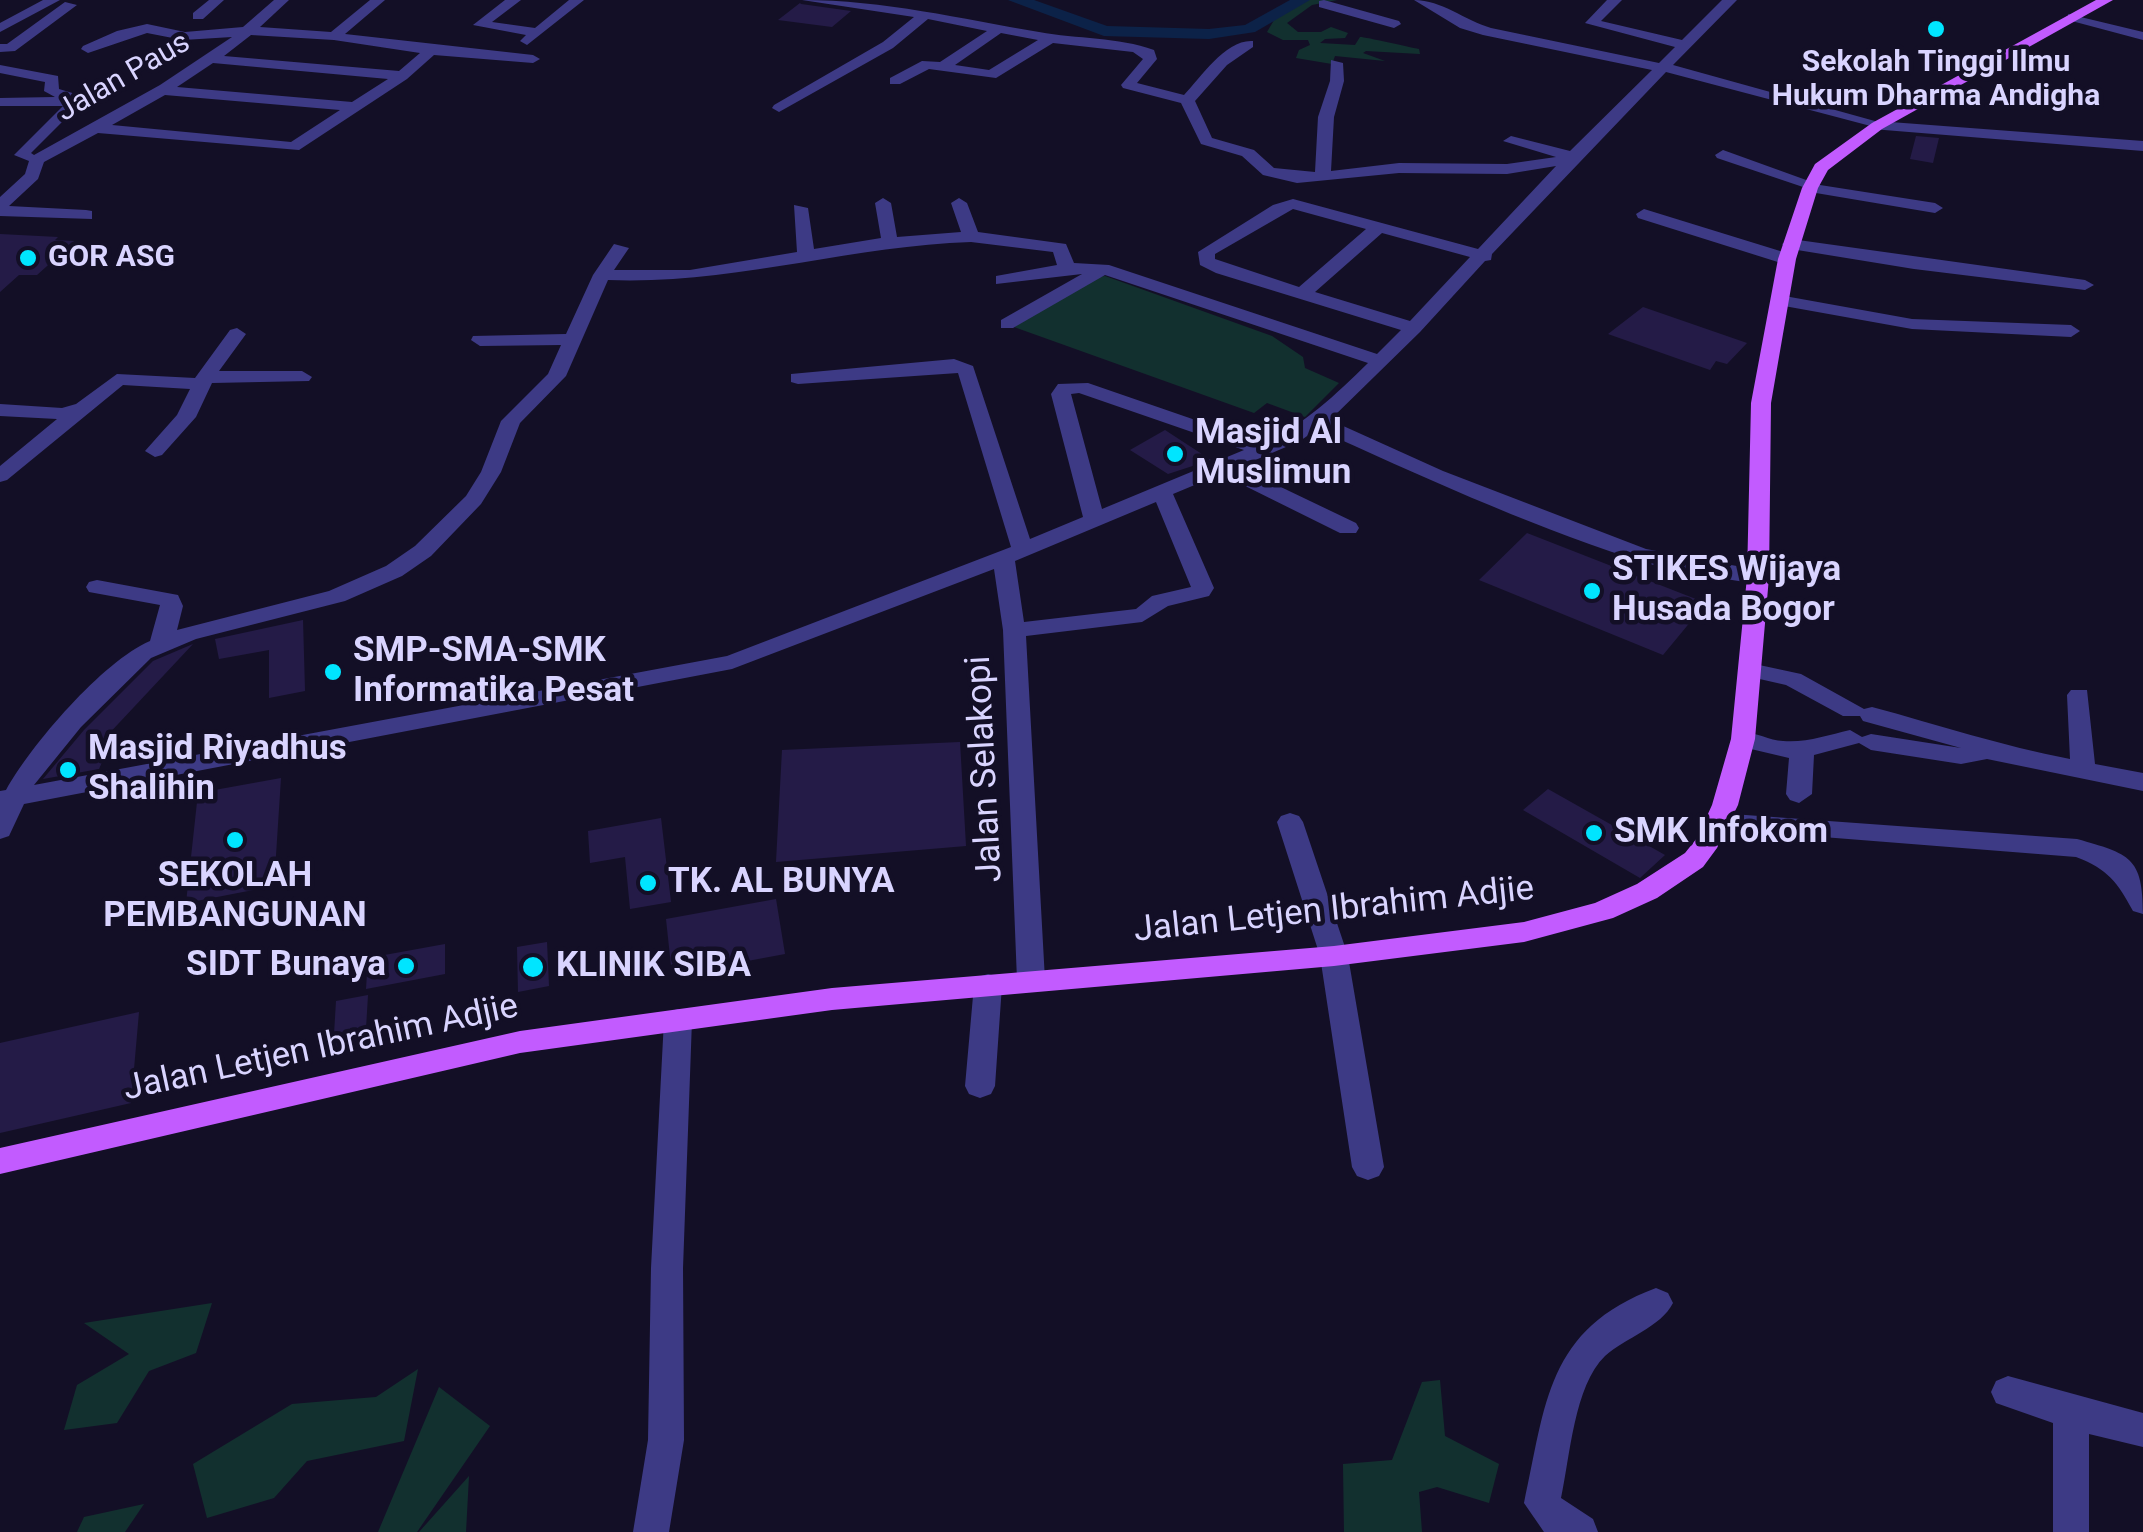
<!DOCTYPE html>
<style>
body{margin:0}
canvas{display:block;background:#130f26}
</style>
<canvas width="2143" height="1532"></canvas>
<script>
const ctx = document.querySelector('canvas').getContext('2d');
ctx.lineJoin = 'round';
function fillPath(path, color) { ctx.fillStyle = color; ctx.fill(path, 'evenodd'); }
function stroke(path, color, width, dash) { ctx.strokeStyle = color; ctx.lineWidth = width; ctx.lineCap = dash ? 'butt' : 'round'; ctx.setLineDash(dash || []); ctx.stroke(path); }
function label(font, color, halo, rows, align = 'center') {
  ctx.font = font + ' Roboto,sans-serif'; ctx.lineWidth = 9; ctx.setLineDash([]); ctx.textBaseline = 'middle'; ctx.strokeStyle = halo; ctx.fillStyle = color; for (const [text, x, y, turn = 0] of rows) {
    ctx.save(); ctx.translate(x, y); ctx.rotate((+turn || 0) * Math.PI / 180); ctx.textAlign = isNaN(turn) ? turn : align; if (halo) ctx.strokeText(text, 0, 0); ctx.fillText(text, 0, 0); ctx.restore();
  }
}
const green = new Path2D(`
 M 1298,0 L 1337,0 L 1312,5 L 1287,23 L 1298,32 L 1321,32 L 1331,27 L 1348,33 L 1345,38 L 1325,39 L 1320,43 L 1355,45 L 1360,37 C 1366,37 1408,47 1419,49 L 1420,54 L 1366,51 L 1363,53 L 1385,61 L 1335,56 L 1332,64 L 1296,58 L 1299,50 L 1310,45 L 1308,40 L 1283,40 L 1267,32 L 1280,10 Z
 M 1105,276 L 1272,336 L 1303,357 L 1305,368 L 1339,383 L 1305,417 L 1267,403 L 1254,413 L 1014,327 L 1096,277 Z
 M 212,1303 L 196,1353 L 149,1371 L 117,1423 L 64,1430 L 77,1385 L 129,1354 L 84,1323 Z
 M 418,1369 L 404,1441 L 307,1461 L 274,1498 L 207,1518 L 193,1464 L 292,1404 L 376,1397 Z
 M 1440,1380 L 1445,1436 L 1499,1464 L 1489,1503 L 1437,1487 L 1419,1492 L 1422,1532 L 1344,1532 L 1343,1464 L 1392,1460 L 1422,1382 Z
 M 439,1387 L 490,1426 L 417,1532 L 378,1532 Z
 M 469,1476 L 466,1532 L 419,1532 Z
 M 144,1504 L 125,1532 L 77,1532 L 84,1517 Z`);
const canal = new Path2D(`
 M 1008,0 L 1034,0 L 1107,26 L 1209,29 L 1245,25 L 1290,0 L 1310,0 L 1255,32 L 1209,39 L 1104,36 Z`);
const building = new Path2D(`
 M 800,3 L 801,4 L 851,11 L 832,27 L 778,20 Z
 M 1916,136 L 1939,138 L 1933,163 L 1910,159 Z
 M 0,234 L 58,237 L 55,240 L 75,241 L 37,275 L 19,275 L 0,292 Z
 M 1643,307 L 1747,343 L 1727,364 L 1716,361 L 1710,370 L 1608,334 Z
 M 1165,430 L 1211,460 L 1168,474 L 1130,450 Z
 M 1527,533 L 1706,603 L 1663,655 L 1479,580 Z
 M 303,620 L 305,691 L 269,698 L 269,650 L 219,659 L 215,639 Z
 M 193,644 L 89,755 L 103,760 L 99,769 L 43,779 L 84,730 L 153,661 Z
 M 960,742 L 966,846 L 776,862 L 782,750 Z
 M 281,778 L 274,886 L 186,903 L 198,793 Z
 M 1548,789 L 1665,855 L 1640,878 L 1523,810 Z
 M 661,818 L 671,902 L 630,909 L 625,857 L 590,863 L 588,831 Z
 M 776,899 L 785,954 L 672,975 L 666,919 Z
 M 547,942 L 549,986 L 518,992 L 517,947 Z
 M 445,944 L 445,974 L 366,989 L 368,958 Z
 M 368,995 L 365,1045 L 333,1051 L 336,1001 Z
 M 139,1012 L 131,1103 L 0,1133 L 0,1043 Z`);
const minor = new Path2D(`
 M 43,0 L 60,0 L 0,32 L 0,23 Z
 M 209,0 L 224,0 L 203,19 L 193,19 L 193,13 Z
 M 274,0 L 289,0 L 260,27 L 331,32 L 370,0 L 385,0 L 345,34 L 533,55 L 540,59 L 533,63 L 434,55 L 407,79 L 299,150 L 98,133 L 44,162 L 38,179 L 9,206 L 86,210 L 92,211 L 92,219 L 0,216 L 0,197 L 25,174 L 29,161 L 14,155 L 63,106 L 0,106 L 0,98 L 55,97 L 44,91 L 45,82 L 0,73 L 0,65 L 58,76 L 59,89 L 79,95 L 83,101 L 31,153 L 34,155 L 160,85 L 232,37 L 183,40 L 147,33 L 88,53 L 81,49 L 83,46 L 117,31 L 147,24 L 185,32 L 243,27 ZM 251,35 L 334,40 L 420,53 L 399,71 L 224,56 ZM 213,63 L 388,79 L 352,102 L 177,87 ZM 165,95 L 340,110 L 291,142 L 112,125 Z
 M 505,0 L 521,0 L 492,22 L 535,28 L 569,0 L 584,0 L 527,45 L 520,41 L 526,35 L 473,25 Z
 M 802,0 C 884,0 961,19 1039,32 C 1077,39 1118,37 1154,50 L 1157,59 L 1137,83 L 1184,95 C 1201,77 1226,39 1253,41 L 1253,47 L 1227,65 L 1195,101 L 1212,138 L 1254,150 L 1274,168 L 1315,172 L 1318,117 L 1330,81 L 1331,60 L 1343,63 L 1344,81 L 1334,117 L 1331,171 L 1399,163 L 1507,164 L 1556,157 L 1503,141 L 1511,136 L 1570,151 L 1652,70 L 1483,35 L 1460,28 L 1414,0 C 1442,0 1464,20 1491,28 L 1659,63 L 1675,47 L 1585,23 L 1607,0 L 1622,0 L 1601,21 L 1682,40 L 1722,0 L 1737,0 L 1673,65 L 1882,123 L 1882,129 L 1666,72 L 1492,254 L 1491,260 L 1485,261 L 1420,332 L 1330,420 L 1443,471 L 1646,549 L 1758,570 L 1769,577 L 1758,584 C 1715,577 1671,572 1630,558 C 1523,523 1419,475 1317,429 L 1300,441 L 1239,467 L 1356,523 L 1359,528 L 1356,533 L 1340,533 L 1221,474 L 1173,494 L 1214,588 L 1209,596 L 1168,606 L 1142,622 L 1026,636 L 1045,980 L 1041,988 L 1031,991 L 1021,988 L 1017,980 L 1003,630 L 994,569 L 732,669 L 24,804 L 9,836 L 0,839 L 0,791 L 6,790 C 31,745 103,661 150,641 L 160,605 L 89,592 L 86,587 L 89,582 L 97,580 L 178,595 L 183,606 L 177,630 L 329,591 L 386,566 L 415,546 L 466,496 L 481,472 L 501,421 L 548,374 L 561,345 L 480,346 L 471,340 L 473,336 L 566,334 L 593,275 L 614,244 L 629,248 L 614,270 L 690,270 L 797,252 L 794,205 L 808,208 L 814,249 L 881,238 L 875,203 L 883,198 L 891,203 L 897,237 L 961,232 L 951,203 L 959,198 L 967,203 L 978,232 L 1066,244 L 1074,263 L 1109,265 L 1377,354 L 1401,330 L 1216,273 L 1200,265 L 1198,252 L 1273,205 L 1293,199 L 1478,249 L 1556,166 L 1507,174 L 1399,173 L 1297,183 L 1263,175 L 1242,156 L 1201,144 L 1181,103 L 1123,88 L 1121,85 L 1143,59 L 1133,52 L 1053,43 L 996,78 L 929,69 L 900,84 L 890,84 L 890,78 L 922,61 L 940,62 L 987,31 L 928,19 L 893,48 L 779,112 L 772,108 L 774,105 L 883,42 L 914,17 ZM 1001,33 L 1038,40 L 989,70 L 955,65 ZM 1293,209 L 1366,229 L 1299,287 L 1215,259 L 1215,254 ZM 1382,233 L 1470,257 L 1410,321 L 1315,292 ZM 971,242 L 1053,252 L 1057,265 L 996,276 L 996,284 L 1082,274 L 1001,320 L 1001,328 L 1013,328 L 1105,275 L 1368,363 C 1335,395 1305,425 1262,443 L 1088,383 L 1058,384 L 1051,394 L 1083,517 L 1030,539 L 973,366 L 954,359 L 791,374 L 791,382 L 798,384 L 958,373 L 1011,547 L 727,656 L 34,785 L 81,727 L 151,658 L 196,639 L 345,601 L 402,576 L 431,556 L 481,504 L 501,472 L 520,423 L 566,376 L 608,280 C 731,285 849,246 971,242 ZM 1079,393 L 1244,450 L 1102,509 L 1071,394 ZM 1156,502 L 1191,587 L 1152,596 L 1136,609 L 1024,622 L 1015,561 Z
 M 1324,0 L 1399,21 L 1401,24 L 1394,28 L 1319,7 L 1319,1 Z
 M 65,2 L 77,5 L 15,51 L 0,52 L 0,44 L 7,44 Z
 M 2068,14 L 2143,32 L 2143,40 L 2068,20 Z
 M 1723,150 L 1820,185 L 1935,203 L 1943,208 L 1935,213 L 1804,191 L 1803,187 L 1717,158 L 1715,155 Z
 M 1644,209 L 1793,255 L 1796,259 L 1781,263 L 1638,218 L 1636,214 Z
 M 1791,239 L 2085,280 L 2094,285 L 2085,290 L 1914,269 L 1785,248 L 1782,244 Z
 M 1779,295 L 1912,319 L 2071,325 L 2080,331 L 2071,337 L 1912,329 L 1773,304 L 1773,296 Z
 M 237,328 L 246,334 L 219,371 L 302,371 L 312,377 L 309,381 L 212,383 L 196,417 L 162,455 L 155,457 L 145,451 L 177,415 L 190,389 L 123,385 L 7,480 L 0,482 L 0,466 L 57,419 L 0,416 L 0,404 L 62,408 L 76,404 L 117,374 L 195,378 L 230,330 Z
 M 1750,663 L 1801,674 L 1864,709 L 1872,707 C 1939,725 2002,746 2070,759 L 2067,695 L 2071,690 L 2087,690 L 2095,764 L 2143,773 L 2143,791 L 1987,759 L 1961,764 L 1871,750 L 1859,743 L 1814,755 L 1812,794 L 1799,803 L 1790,800 L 1786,794 L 1789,758 L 1734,745 L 1731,739 L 1734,733 C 1751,729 1767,740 1783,741 C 1806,743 1828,735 1850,730 L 1862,737 L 1871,734 L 1961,748 L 1863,721 L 1860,716 L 1843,716 L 1786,685 L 1742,675 L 1738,670 Z
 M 1290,813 L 1299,816 L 1303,822 L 1348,956 L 1384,1167 L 1379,1176 L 1368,1180 L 1357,1176 L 1352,1167 L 1320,956 L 1277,822 L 1281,816 Z
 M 1718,813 L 2077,839 C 2130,854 2143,857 2143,914 L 2133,911 C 2118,883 2108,869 2076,857 L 1709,828 L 1705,822 L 1709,816 Z
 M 988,974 L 998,977 L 1002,985 L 995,1086 L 991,1094 L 980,1098 L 969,1094 L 965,1086 L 974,985 L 978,977 Z
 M 678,1009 L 688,1012 L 692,1020 L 683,1268 L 684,1440 L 669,1532 L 633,1532 L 648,1440 L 651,1268 L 664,1020 L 668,1012 Z
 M 1656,1288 L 1668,1293 L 1673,1303 C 1661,1327 1625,1338 1605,1356 C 1574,1386 1570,1457 1561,1498 L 1593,1519 L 1598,1532 L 1544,1532 L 1524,1503 C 1546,1404 1546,1329 1656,1288 Z
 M 2008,1376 L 2143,1413 L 2143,1447 L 2089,1434 L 2089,1532 L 2053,1532 L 2053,1423 L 1996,1403 L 1991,1392 L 1996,1381 Z`);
const tertiary = new Path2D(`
 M 1877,121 L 2143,141 L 2143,151 L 1872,129 L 1872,123 Z`);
const primary = new Path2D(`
 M 2096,0 L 2113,0 L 1882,129 L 1828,170 L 1818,188 L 1796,259 L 1771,403 L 1769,577 L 1755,739 L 1738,805 L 1717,848 L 1703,867 L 1657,898 L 1613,918 L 1524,942 L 1334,966 L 832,1010 L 520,1053 L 0,1174 L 0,1148 L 520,1031 L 832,988 L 1334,946 L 1524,922 L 1595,903 L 1637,884 L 1685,853 L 1697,838 L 1712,805 L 1731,739 L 1747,577 L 1751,403 L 1778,259 L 1802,188 L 1815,164 L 1872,123 Z`);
const markers = [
 [1936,29,10,"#00e5ff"],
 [28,258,10,"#00e5ff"],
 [1175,454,10,"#00e5ff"],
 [1592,591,10,"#00e5ff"],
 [333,672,10,"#00e5ff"],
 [68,770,10,"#00e5ff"],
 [1594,833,10,"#00e5ff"],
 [235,840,10,"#00e5ff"],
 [648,883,10,"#00e5ff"],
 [406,966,10,"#00e5ff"],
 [533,967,12,"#00e5ff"]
];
const farPoinames = [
 ["Sekolah Tinggi Ilmu",1936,63],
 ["Hukum Dharma Andigha",1936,97],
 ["GOR ASG",48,258,"left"]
];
const farStreetnames = [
 ["Jalan Paus",124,78,-30]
];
const poiNames = [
 ["Masjid Al",1195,434],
 ["Muslimun",1195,474],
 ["STIKES Wijaya",1612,571],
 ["Husada Bogor",1612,611],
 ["SMP-SMA-SMK",353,652],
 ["Informatika Pesat",353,692],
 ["Masjid Riyadhus",88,750],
 ["Shalihin",88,790],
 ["SMK Infokom",1614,833],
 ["SEKOLAH",235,877,"center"],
 ["PEMBANGUNAN",235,917,"center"],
 ["TK. AL BUNYA",668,883],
 ["SIDT Bunaya",386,966,"right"],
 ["KLINIK SIBA",556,967]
];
const streetNames = [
 ["Jalan Selakopi",986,769,-93],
 ["Jalan Letjen Ibrahim Adjie",1334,911,-6],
 ["Jalan Letjen Ibrahim Adjie",321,1049,-12]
];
fillPath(green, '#12302f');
fillPath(canal, '#0c2248');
fillPath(building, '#241b47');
fillPath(minor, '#3d3a85');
fillPath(tertiary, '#3d3a85');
fillPath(primary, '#c25bff');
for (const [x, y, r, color] of markers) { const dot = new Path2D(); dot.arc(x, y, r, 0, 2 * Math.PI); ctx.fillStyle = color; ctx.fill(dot); stroke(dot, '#130f26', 4); }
label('bold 30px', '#d9d4ff', '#130f26', farPoinames);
label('30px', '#d9d4ff', '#130f26', farStreetnames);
label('bold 35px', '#d9d4ff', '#130f26', poiNames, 'left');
label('35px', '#d9d4ff', '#130f26', streetNames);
</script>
